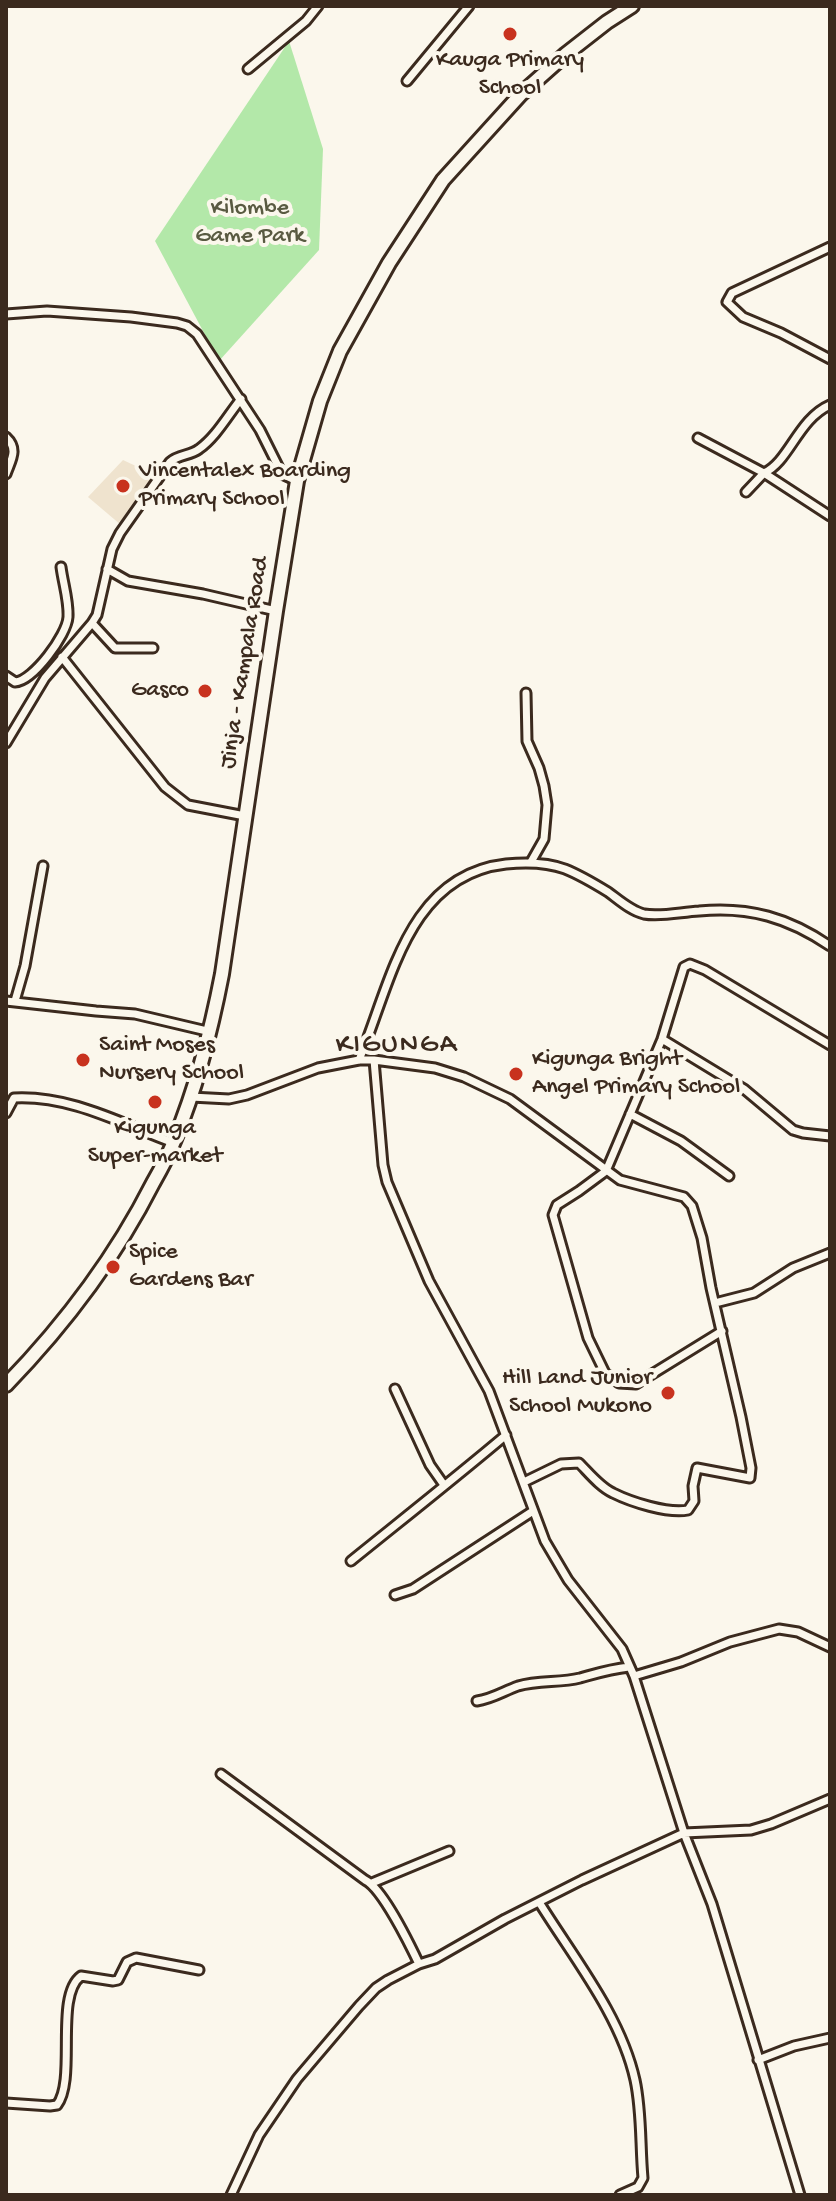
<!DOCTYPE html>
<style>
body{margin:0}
#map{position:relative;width:836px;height:2201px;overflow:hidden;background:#fbf7ec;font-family:"Gochi Hand",sans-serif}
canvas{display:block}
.frame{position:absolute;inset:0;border:8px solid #3b2a1e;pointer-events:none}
</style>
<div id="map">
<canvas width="836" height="2201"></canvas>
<div class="frame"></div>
</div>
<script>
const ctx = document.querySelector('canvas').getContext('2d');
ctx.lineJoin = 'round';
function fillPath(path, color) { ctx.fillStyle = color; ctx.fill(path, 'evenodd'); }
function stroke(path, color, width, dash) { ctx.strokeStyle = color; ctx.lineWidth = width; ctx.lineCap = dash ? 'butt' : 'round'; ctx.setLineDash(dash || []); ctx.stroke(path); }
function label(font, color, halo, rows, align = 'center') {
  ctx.font = font + ' "Gochi Hand",sans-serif'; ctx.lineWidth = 8; ctx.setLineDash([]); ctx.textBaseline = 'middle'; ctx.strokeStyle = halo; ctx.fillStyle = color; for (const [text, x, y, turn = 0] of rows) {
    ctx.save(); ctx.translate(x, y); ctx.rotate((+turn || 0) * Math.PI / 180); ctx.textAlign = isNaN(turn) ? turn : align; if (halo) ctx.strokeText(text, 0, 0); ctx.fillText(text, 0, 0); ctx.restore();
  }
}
const built = new Path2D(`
 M 123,460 L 155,475 L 121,525 L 88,497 Z`);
const green = new Path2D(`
 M 289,41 L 323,149 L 319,250 L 219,361 L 155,241 Z`);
const street = new Path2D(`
 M 248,69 L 306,21 L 318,6
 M 407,81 L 469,6
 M 830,247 L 732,293 L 727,302 L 743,317 L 781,333 L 830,359
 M 6,314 L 47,311 L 131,317 L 177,323 L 187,326 L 197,334 L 260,430 L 282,474 L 297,481
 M 6,437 C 19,449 11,460 6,474
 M 698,438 L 764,473 C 789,462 798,419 830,405
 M 746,492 L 764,473 L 830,516
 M 107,569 L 128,581 L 203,594 L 276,611
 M 92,623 L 115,648 L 153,648
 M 62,657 L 165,787 L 188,805 L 245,816
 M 6,676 L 15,682 C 33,681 67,635 68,617 C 69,601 63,583 61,567
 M 526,693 L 527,741 L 539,768 L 544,786 L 547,805 L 544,839 L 531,862
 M 6,743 L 45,678 L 92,623 L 97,615 L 112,549 L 120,533 L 170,462 C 179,454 190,456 199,449 C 216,437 228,415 241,399
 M 6,1001 L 96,1011 L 135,1014 L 211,1032
 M 15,1001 L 25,966 L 43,866
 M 662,1039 L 744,1089 L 793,1130 L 803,1133 L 830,1136
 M 359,1060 C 391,984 407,875 506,864 C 526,862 546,862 565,869 C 580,875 595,884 608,892 C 619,900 631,911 644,914 C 661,917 681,912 699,911 C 749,906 789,918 830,946
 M 374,1060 L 383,1165 L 387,1182 L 429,1281 L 489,1391 L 545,1541 L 568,1580 L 622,1649 L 634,1676 L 684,1833 L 712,1904 L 800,2195
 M 191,1097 L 229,1099 L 247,1095 L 318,1068 L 359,1060 L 374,1060 L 435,1068 L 464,1077 L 510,1099 L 620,1180 L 684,1197 L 692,1206 L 702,1238 L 711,1288 L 741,1417 L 751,1468 L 750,1478 L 697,1468 L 693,1486 L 694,1501 L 688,1510 C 668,1514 631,1502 613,1493 C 600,1487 589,1473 579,1463 L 561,1464 L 524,1482
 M 6,1113 L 14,1098 C 71,1095 122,1124 174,1143
 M 630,1114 L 681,1141 L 729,1176
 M 715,1303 L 754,1293 L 793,1268 L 830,1253
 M 722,1331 L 636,1384 L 619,1383 L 605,1373 L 588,1338 L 553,1215 L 557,1205 L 579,1191 L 606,1171 L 662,1039 L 684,967 L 690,964 L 705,970 L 830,1045
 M 395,1389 L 430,1465 L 444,1485
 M 351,1561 C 403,1519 455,1478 506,1435
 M 395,1595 L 413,1589 L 533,1511
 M 634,1676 L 681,1662 L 730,1642 L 779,1629 L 798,1632 L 830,1647
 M 477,1701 C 492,1699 504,1691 518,1686 C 539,1680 560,1683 580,1678 C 598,1673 610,1669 629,1667
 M 221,1774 L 365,1880 C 382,1888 410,1945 419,1964
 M 372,1883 L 449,1851
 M 539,1902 C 573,1957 621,2016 635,2080 C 642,2112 640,2145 643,2178 L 638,2187 L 620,2195
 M 758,2060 L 794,2046 L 830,2038
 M 6,2103 L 50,2106 L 57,2105 C 77,2079 54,1996 81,1976 L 113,1981 L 118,1980 L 127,1962 L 136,1958 L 199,1970
 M 231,2195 L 259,2135 L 297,2079 L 359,2006 L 376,1988 L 388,1980 L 419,1964 L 435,1959 L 505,1919 L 582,1880 L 684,1833 L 751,1830 L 771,1824 L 830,1799`);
const highway = new Path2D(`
 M 6,1385 C 64,1325 115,1258 153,1183 C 161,1169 169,1154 175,1139 C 197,1086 211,1031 222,974 L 276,611 L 297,481 L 320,401 L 340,351 L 389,263 L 443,180 L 521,94 L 566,54 L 607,22 L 632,6`);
const markers = [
 [510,34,8,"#c8321e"],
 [123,486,8,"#c8321e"],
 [205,691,8,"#c8321e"],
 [83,1060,8,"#c8321e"],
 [516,1074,8,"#c8321e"],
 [155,1102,8,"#c8321e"],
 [113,1267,8,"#c8321e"],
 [668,1393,8,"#c8321e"]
];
const poiNames = [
 ["Kauga Primary",510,61,"center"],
 ["School",510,89,"center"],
 ["Vincentalex Boarding",139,472],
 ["Primary School",139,500],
 ["Gasco",189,691,"right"],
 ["Saint Moses",99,1046],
 ["Nursery School",99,1074],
 ["Kigunga Bright",532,1060],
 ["Angel Primary School",532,1088],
 ["Kigunga",155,1129,"center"],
 ["Super-market",155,1157,"center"],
 ["Spice",129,1253],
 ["Gardens Bar",129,1281],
 ["Hill Land Junior",652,1379,"right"],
 ["School Mukono",652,1407,"right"]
];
const parkNames = [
 ["Kilombe",250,209],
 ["Game Park",250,237]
];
const streetNames = [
 ["Jinja - Kampala Road",246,663,-81]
];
const quarterNames = [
 ["KIGUNGA",397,1047]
];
fillPath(built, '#efe3ce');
fillPath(green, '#b3e8a9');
stroke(street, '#3b2a1e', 13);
stroke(highway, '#3b2a1e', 18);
stroke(street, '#fbf7ec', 7);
stroke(highway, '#fbf7ec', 12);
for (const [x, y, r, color] of markers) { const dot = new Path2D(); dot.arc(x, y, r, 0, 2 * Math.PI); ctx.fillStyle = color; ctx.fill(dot); stroke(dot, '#fbf7ec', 3); }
label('24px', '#3b2a1e', '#fbf7ec', poiNames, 'left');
label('24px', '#595a41', '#fbf7ec', parkNames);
label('24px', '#3b2a1e', '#fbf7ec', streetNames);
ctx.letterSpacing = '2px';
label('28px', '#3b2a1e', '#fbf7ec', quarterNames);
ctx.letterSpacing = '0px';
</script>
